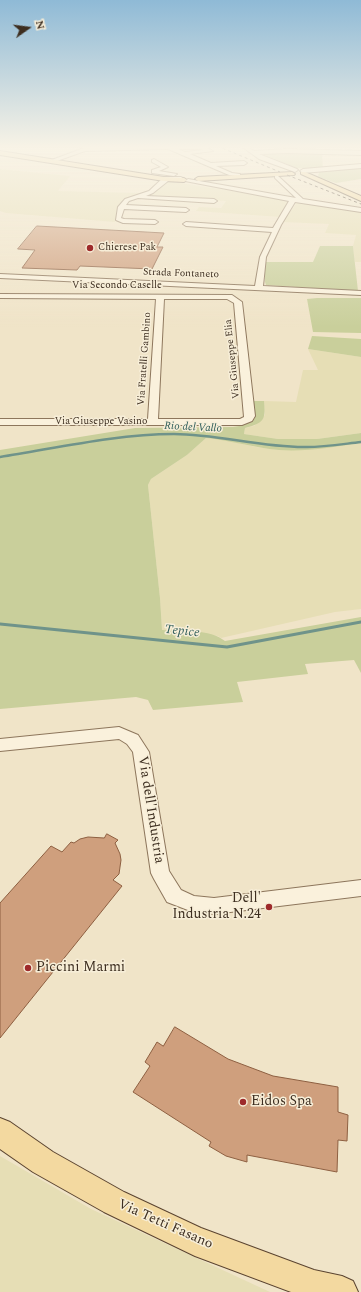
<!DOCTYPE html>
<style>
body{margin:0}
#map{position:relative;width:361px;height:1292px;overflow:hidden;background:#f0e4c8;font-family:Spectral,serif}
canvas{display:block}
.north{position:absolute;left:8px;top:8px;width:40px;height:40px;-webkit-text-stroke:3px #f7eed8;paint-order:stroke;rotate:76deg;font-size:11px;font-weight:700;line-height:16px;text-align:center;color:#3d2e20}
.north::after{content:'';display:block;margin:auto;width:14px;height:18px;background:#3d2e20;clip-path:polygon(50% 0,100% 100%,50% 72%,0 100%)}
</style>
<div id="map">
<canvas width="361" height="1292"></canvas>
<div class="north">N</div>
</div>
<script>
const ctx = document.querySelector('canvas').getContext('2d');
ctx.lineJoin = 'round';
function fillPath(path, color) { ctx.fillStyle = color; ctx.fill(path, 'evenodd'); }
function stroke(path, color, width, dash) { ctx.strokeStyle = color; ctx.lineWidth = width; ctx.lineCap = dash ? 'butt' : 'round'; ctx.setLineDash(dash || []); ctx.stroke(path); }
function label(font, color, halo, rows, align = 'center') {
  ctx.font = font + ' Spectral,serif'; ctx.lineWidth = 3; ctx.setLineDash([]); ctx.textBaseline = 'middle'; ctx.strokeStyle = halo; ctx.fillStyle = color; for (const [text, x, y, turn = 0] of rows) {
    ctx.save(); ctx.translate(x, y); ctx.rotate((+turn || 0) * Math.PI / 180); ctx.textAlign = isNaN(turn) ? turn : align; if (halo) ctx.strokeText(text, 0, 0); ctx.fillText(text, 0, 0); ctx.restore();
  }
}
const farmland = new Path2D(`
 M 0,169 L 70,176 L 58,191 L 141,193 L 133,196 L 122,202 L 115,222 L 6,213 L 0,211 Z
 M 167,181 L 279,198 L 288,201 L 289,203 L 280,217 L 196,211 L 199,207 L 221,208 L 226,201 L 139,197 L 151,192 Z
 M 298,201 L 361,211 L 361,262 L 355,262 L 353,246 L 356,235 L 325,233 L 329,224 L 283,222 Z
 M 308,349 L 361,357 L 361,433 L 317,439 L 278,439 L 244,434 L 245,428 L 254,426 L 265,415 L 264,401 L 296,402 L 303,370 L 318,370 Z
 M 206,438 L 220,439 L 256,447 L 280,450 L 310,449 L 361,443 L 361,609 L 335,612 L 221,638 L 218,636 L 191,632 L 162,630 L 160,598 L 148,485 L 151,479 L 187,455 Z
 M 0,1156 L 91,1209 L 270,1292 L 0,1292 Z`);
const green = new Path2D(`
 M 260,153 L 322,153 L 323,169 L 296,168 Z
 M 361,168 L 361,179 L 336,183 L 318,177 L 319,172 Z
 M 320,246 L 353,246 L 358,291 L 266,285 L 265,282 L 265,262 L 313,262 Z
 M 317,298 L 361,298 L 361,333 L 313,332 L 307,299 Z
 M 312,336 L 361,339 L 361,357 L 308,349 Z
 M 253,401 L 264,401 C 266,420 264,423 245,428 L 244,434 L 278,439 L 317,439 L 361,433 L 361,443 C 334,447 306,452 279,450 C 254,448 230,440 206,438 L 187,455 L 151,479 L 148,485 L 160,598 L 162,630 C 181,631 210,629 225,641 L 361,617 L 361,673 L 354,660 L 305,664 L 308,674 L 237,682 L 243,702 L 153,710 L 148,700 L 136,697 L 0,709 L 0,450 L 135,428 L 233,427 C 242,426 248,424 255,418 Z`);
const streamFar1 = new Path2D(`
 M 0,457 C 57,448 116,434 174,434 C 219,434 262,448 307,447 C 325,447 343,444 361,442`);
const stream = new Path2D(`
 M 0,624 L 227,647 L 361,622`);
const building = new Path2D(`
 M 37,226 L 164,233 L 157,247 L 163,247 L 152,269 L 80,266 L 77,270 L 22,268 L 35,250 L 18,249 Z
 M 107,834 L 118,840 L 115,843 L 120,854 L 121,860 L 119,874 L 113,880 L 122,886 L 0,1038 L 0,903 L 51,846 L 62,852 L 71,842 L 74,843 L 80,839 L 88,837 L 104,838 Z
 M 175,1027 L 228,1059 L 273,1076 L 338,1087 L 338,1112 L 348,1115 L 347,1141 L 338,1140 L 337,1172 L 247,1155 L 247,1162 L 226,1156 L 209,1146 L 211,1142 L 133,1092 L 150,1066 L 145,1062 L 157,1042 L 163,1046 Z`);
const minor = new Path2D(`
 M 151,146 L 173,147 L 203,146 L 213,151 L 190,154 L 211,163 L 244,161 L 247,163 L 244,165 L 216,166 L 232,173 L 240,174 L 240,176 L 229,175 L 168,149 L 85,151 L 54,162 L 49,161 L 84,148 ZM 178,149 L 200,149 L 204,150 L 185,152 Z
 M 241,146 L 246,146 L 254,151 L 287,149 L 361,151 L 361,155 L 287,153 L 259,154 L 297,169 L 298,170 L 295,172 L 259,159 Z
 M 154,159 L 168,167 L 159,171 L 177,174 L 174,176 L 152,173 L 152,170 L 161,167 L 152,162 L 152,160 Z
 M 361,164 L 361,168 L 303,173 L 300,171 L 303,169 Z
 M 277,175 L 303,199 L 361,208 L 361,212 L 295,202 L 281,225 L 266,257 L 263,286 L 361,291 L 361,295 L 0,278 L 0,274 L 255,286 L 260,257 L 272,232 L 186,226 L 183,224 L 186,222 L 273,228 L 289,201 L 185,181 L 188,179 L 296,198 L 275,178 L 275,176 Z
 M 164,177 L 181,177 L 184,179 L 181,181 L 168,181 L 153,193 L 146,196 L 214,199 L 217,201 L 214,203 L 138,198 L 129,201 L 126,205 L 186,208 L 189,210 L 186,212 L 124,209 L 121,218 L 124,219 L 155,220 L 158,222 L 155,224 L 123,223 L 116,220 L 118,207 L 125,199 L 149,191 Z
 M 0,294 L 232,295 L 242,302 L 255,416 L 252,421 L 242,425 L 0,425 L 0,419 L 148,419 L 156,299 L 0,298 ZM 164,299 L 227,299 L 234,303 L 244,417 L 240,419 L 158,419 Z
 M 119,727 L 138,735 L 149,752 L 169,871 L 181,890 L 194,896 L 214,898 L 361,880 L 361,896 L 214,914 L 193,912 L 167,902 L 154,879 L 151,873 L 133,752 L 127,744 L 119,739 L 0,751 L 0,739 Z`);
const major = new Path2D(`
 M 0,151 L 164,177 L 184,178 L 187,180 L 184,182 L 164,181 L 0,155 Z
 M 292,172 L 295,174 L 294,175 L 198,181 L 195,179 L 198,177 Z
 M 301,172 L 305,172 L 361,196 L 361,201 L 301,174 Z
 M 0,1118 L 10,1122 L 53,1152 L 124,1192 L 201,1228 L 314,1270 L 342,1276 L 353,1281 L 358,1292 L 291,1292 L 195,1256 L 104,1212 L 33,1172 L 0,1149 Z`);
const rail = new Path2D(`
 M 217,146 L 280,172
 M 287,175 L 361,204`);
const markers = [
 [90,248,4,"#9e2a2b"],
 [269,907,4,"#9e2a2b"],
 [28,968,4,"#9e2a2b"],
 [243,1102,4,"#9e2a2b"]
];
const farPoinames = [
 ["Chierese Pak",98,248]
];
const farStreetnames = [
 ["Strada Fontaneto",181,274,2],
 ["Via Secondo Caselle",117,286],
 ["Via Fratelli Gambino",145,359,-86],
 ["Via Giuseppe Elia",233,359,-96],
 ["Via Giuseppe Vasino",101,422]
];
const farWaternames = [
 ["Rio del Vallo",193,428,3]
];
const waterNames = [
 ["Tepice",182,632,6]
];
const nearStreetnames = [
 ["Via dell'Industria",150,810,81],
 ["Via Tetti Fasano",165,1225,24]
];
const nearPoinames = [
 ["Dell'",261,899,"right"],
 ["Industria N.24",261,915,"right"],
 ["Piccini Marmi",36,968],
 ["Eidos Spa",251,1102]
];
fillPath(farmland, '#e6deb5');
fillPath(green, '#c9cf9b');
stroke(streamFar1, '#6f938a', 2.5);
stroke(stream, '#6f938a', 3);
fillPath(building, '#cf9f7d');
stroke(building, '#8d5f41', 1);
stroke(minor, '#8d765c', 2);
stroke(major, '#5b4430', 2);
fillPath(minor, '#faf1dc');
fillPath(major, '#f3d9a0');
stroke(rail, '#3d2e20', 1, [3, 3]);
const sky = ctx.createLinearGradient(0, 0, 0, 327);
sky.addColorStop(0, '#8fbad6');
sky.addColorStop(0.45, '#f8f3e6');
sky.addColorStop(1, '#f8f3e600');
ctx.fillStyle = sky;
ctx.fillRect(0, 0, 361, 327);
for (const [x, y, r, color] of markers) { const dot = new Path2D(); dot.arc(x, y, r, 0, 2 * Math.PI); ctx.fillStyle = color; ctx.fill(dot); stroke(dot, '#f7eed8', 1.5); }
label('10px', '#3d2e20', '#f7eed8', farPoinames, 'left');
label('10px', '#3d2e20', '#f7eed8', farStreetnames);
label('italic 11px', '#2f5d5a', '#f7eed8', farWaternames);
label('italic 13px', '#2f5d5a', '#f7eed8', waterNames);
label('14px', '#3d2e20', '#f7eed8', nearStreetnames);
label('14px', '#3d2e20', '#f7eed8', nearPoinames, 'left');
</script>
